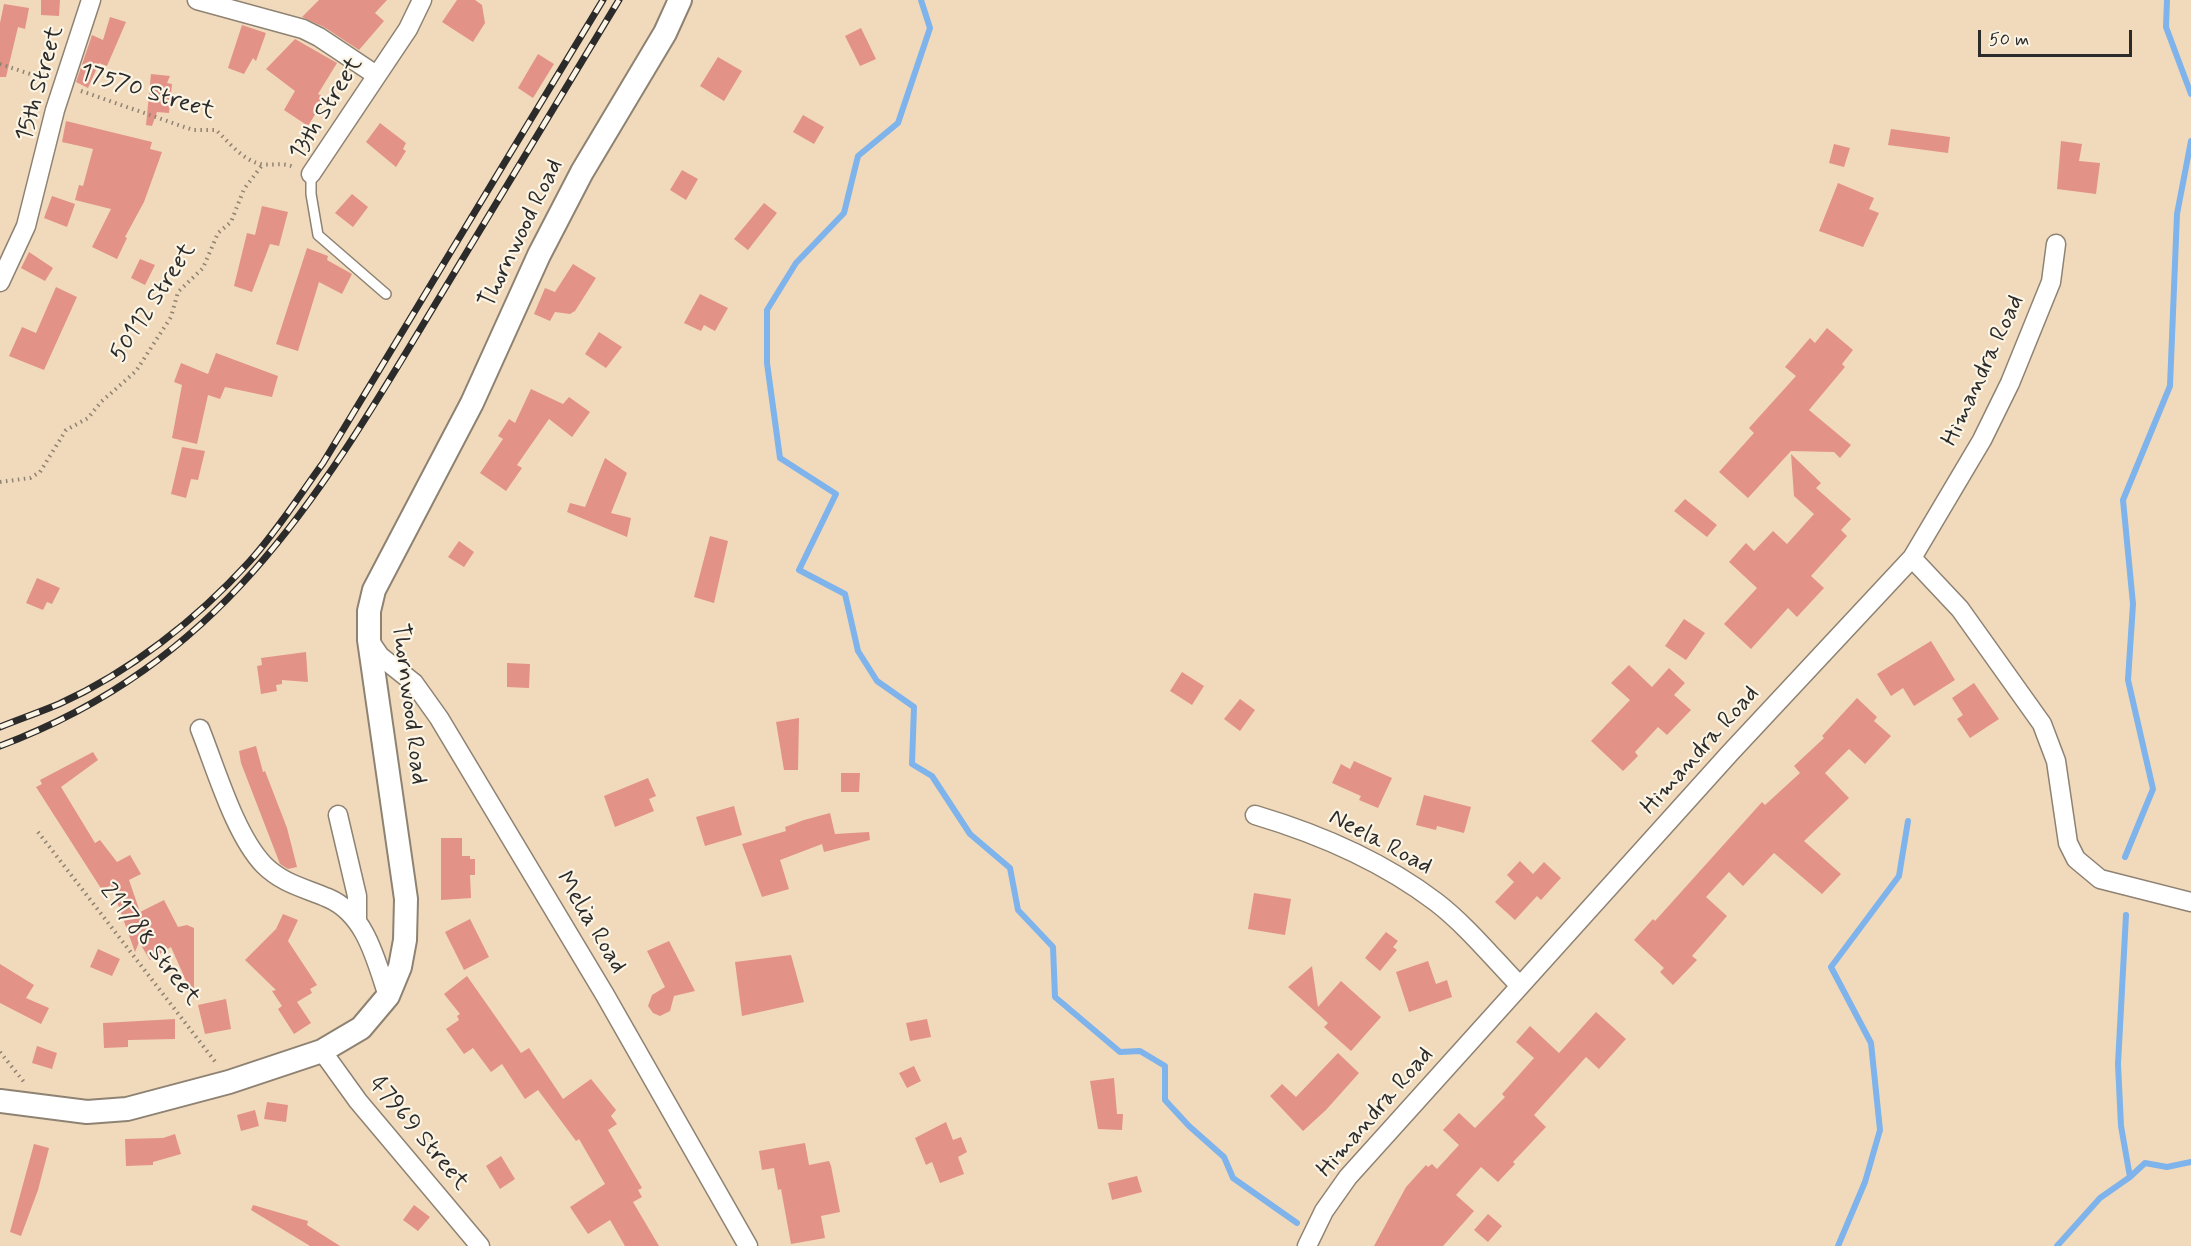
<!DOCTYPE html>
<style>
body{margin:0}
#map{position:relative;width:2191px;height:1246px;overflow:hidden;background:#f1dabb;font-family:Mynerve,sans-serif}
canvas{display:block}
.scale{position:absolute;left:1978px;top:30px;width:154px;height:27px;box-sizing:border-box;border:3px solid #2b2b2b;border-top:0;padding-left:8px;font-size:18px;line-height:21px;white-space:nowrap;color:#2b2b2b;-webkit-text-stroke:4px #fcf5e5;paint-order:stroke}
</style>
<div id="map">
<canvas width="2191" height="1246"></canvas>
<div class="scale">50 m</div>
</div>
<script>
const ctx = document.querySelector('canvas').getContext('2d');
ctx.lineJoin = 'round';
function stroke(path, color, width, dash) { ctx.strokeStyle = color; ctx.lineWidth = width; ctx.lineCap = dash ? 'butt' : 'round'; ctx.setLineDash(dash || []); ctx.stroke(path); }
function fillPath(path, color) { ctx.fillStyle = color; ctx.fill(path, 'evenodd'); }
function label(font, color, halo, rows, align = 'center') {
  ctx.font = font + ' Mynerve,sans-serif'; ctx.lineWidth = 4.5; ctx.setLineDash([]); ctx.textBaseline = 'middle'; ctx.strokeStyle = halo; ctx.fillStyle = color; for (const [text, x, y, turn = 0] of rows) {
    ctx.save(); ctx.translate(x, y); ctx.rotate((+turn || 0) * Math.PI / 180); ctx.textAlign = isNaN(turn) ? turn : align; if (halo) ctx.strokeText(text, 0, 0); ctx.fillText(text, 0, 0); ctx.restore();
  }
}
const stream = new Path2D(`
 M 921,0 L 930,28 L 898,123 L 858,156 L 844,213 L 796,263 L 767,310 L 767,363 L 780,458 L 836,494 L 799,570 L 845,594 L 858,651 L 877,681 L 914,707 L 912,764 L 932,776 L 970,834 L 1010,868 L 1018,910 L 1053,947 L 1055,997 L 1120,1052 L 1140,1051 L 1165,1066 L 1165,1100 L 1189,1126 L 1224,1157 L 1233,1178 L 1297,1223
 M 2167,0 L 2166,27 L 2191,94
 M 2125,857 L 2153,789 L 2128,680 L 2133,604 L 2123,500 L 2170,386 L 2177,214 L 2191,141
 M 2130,1177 L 2145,1163 L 2167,1167 L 2191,1162
 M 1838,1246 L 1865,1182 L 1880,1130 L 1871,1043 L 1831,967 L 1899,876 L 1908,821
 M 2057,1246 L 2100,1198 L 2130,1177 L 2121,1126 L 2118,1064 L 2126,915`);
const building = new Path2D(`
 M 41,0 L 60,0 L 59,16 L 41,15 Z
 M 319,0 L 387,0 L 375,13 L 384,21 L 359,50 L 324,27 L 302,17 Z
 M 457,0 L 475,0 L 482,5 L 485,23 L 473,42 L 442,22 Z
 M 4,4 L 29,8 L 25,29 L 18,27 L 6,77 L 0,77 L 0,23 Z
 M 110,17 L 126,22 L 107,66 L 99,63 L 88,88 L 76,82 L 92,35 L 103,40 Z
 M 242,25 L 266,33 L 256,61 L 253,58 L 244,74 L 228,68 Z
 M 861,28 L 876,59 L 860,66 L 845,36 Z
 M 295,39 L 337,63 L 318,94 L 325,98 L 308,126 L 284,110 L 295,91 L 266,69 Z
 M 538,54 L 554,64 L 533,98 L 518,88 Z
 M 718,57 L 742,71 L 724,101 L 700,86 Z
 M 151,74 L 170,76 L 167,83 L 172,84 L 169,113 L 157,112 L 152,126 L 146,125 Z
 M 803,115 L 824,127 L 814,144 L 793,132 Z
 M 66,121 L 152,142 L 150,149 L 162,152 L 144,202 L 125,237 L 127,238 L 117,259 L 92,247 L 111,209 L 75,200 L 79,185 L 83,186 L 93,149 L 62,142 Z
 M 380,123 L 406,143 L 403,149 L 406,151 L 396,167 L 366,142 Z
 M 1891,129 L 1950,137 L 1948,153 L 1888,145 Z
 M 2061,141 L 2082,144 L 2079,161 L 2100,163 L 2096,194 L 2057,189 Z
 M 1834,144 L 1850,148 L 1844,167 L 1829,163 Z
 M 682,170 L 698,179 L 686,200 L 670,190 Z
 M 1838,183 L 1874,198 L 1869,209 L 1879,213 L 1863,247 L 1819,231 Z
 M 352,194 L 368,207 L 353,227 L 335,213 Z
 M 52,196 L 75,204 L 67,227 L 44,218 Z
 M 764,203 L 777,213 L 748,250 L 734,239 Z
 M 262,206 L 288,212 L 279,246 L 270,244 L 252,292 L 234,286 L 247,233 L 255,235 Z
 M 307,248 L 328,256 L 327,260 L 352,274 L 342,294 L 319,282 L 298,351 L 276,344 Z
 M 29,252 L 53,268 L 45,281 L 21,268 Z
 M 140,259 L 155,265 L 145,285 L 131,278 Z
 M 573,264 L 596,278 L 575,311 L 570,314 L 555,312 L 550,321 L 534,314 L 545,288 L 555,292 Z
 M 56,287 L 77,297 L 44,370 L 9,356 L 22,327 L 36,333 Z
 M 700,294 L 728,308 L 715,331 L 704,325 L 701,331 L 684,323 Z
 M 1827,328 L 1853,350 L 1842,364 L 1845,367 L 1809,410 L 1851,445 L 1840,458 L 1834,452 L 1791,451 L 1748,498 L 1719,472 L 1754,433 L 1749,428 L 1796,376 L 1785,367 L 1810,338 L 1815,343 Z
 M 599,332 L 622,347 L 606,368 L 585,354 Z
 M 216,353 L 278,376 L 272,397 L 225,387 L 220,399 L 208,395 L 197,444 L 172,438 L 182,385 L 174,382 L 181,363 L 208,374 Z
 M 531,389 L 563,404 L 569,397 L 590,412 L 572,437 L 549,419 L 517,465 L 522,468 L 506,491 L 480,473 L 503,439 L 498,436 L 509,419 L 515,423 Z
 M 182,447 L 205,451 L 198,480 L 191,479 L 186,498 L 171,494 Z
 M 1791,454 L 1821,483 L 1816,488 L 1851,519 L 1841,530 L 1847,536 L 1811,576 L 1824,588 L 1797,617 L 1788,608 L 1751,649 L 1724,624 L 1757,588 L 1729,562 L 1746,543 L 1754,551 L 1773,531 L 1787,544 L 1814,514 L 1794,496 Z
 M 605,458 L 627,473 L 611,513 L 631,518 L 627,537 L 567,512 L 570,503 L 585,507 Z
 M 1685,499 L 1717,525 L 1707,537 L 1674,511 Z
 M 710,536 L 728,541 L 714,603 L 694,597 Z
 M 459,541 L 474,552 L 464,567 L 448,557 Z
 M 37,578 L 60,588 L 52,604 L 47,602 L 43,610 L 26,603 Z
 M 1684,619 L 1705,633 L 1686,660 L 1665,646 Z
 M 1931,641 L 1955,680 L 1914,706 L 1903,688 L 1891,696 L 1877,674 Z
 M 306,652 L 308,682 L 282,680 L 282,684 L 276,685 L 277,691 L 261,694 L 257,666 L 262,665 L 261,658 Z
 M 507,663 L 530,664 L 529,688 L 507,687 Z
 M 1629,665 L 1652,687 L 1669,668 L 1685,683 L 1674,695 L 1691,710 L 1667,735 L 1658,727 L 1635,752 L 1638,756 L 1623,771 L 1591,741 L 1630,700 L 1611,683 Z
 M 1182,672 L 1204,686 L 1192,705 L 1170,691 Z
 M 1974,683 L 1999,719 L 1970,738 L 1957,719 L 1963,715 L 1952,698 Z
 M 1857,698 L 1877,717 L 1874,721 L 1891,736 L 1865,764 L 1849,749 L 1825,773 L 1849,798 L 1804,841 L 1841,874 L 1822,894 L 1774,853 L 1743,886 L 1729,872 L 1706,897 L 1727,916 L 1692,956 L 1697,960 L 1673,985 L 1660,972 L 1664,968 L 1634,940 L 1653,919 L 1655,921 L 1762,802 L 1765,805 L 1800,773 L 1794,766 L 1824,738 L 1822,736 Z
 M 1240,699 L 1255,710 L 1240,731 L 1224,719 Z
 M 799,718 L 798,770 L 784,770 L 776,722 Z
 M 256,746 L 263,772 L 265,771 L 287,828 L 297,867 L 288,869 L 280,864 L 241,763 L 239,751 Z
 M 93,752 L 98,760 L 61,787 L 95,843 L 100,840 L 117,862 L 130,855 L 141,874 L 129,880 L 140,912 L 164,900 L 178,927 L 187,925 L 194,928 L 194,999 L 171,947 L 150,960 L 139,942 L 135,952 L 111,885 L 102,890 L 36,787 L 42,784 L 40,780 Z
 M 1354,761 L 1392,778 L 1378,808 L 1359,800 L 1361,796 L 1332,783 L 1341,764 L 1350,769 Z
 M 841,773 L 860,773 L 859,792 L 841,792 Z
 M 648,778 L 656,796 L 649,799 L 654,811 L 615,827 L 604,796 Z
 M 1424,795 L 1471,807 L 1464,833 L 1437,826 L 1436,830 L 1416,825 Z
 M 734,806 L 742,835 L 705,846 L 696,817 Z
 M 830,813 L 835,834 L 869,832 L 870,840 L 824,852 L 822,844 L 780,860 L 789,889 L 762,897 L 742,844 L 786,831 L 785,827 L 804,820 Z
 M 441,838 L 462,838 L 462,856 L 470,856 L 470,859 L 475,859 L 475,875 L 470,875 L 471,898 L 441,900 Z
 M 1520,861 L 1533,874 L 1544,862 L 1561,878 L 1541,900 L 1537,896 L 1515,920 L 1495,902 L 1514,882 L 1507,875 Z
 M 1254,893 L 1291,899 L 1285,935 L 1248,929 Z
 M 283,914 L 298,920 L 288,941 L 317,985 L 310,989 L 312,993 L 297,1002 L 311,1023 L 294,1034 L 278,1009 L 282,1006 L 272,991 L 276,990 L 245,960 L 276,929 Z
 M 470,919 L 489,957 L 464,970 L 445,932 Z
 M 1386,932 L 1398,941 L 1393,947 L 1397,950 L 1380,971 L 1365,958 Z
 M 669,941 L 695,991 L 674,996 L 670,1011 L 660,1016 L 653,1013 L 648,1006 L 652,995 L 665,987 L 647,951 Z
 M 98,949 L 120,959 L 112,976 L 90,967 Z
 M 791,955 L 804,1002 L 742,1016 L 735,962 Z
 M 1428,961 L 1436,984 L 1447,980 L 1452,997 L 1409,1012 L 1396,972 Z
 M 0,964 L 34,985 L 26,998 L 49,1008 L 41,1024 L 0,1003 Z
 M 1312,966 L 1318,1007 L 1341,981 L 1381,1017 L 1351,1051 L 1324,1027 L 1328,1023 L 1288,987 Z
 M 467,976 L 521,1053 L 529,1048 L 563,1099 L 591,1079 L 616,1110 L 611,1116 L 617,1124 L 608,1130 L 642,1188 L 638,1190 L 642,1197 L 633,1202 L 659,1246 L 625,1246 L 610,1220 L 588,1234 L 570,1207 L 605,1184 L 579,1139 L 576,1141 L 538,1090 L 525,1099 L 502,1064 L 491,1072 L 473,1048 L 464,1054 L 446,1029 L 459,1020 L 457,1016 L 460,1014 L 444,994 Z
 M 226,999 L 231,1029 L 205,1034 L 198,1005 Z
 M 1596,1012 L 1626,1039 L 1599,1069 L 1586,1057 L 1534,1115 L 1546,1127 L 1513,1162 L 1515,1164 L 1498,1182 L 1481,1167 L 1456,1195 L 1474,1211 L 1443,1246 L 1374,1246 L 1406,1187 L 1426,1165 L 1428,1167 L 1432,1164 L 1437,1169 L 1459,1145 L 1443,1130 L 1459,1113 L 1475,1128 L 1505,1097 L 1502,1094 L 1534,1058 L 1516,1042 L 1530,1026 L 1559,1053 Z
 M 175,1019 L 175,1039 L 128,1040 L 128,1047 L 104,1048 L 103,1023 Z
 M 927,1019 L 931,1037 L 910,1041 L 906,1023 Z
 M 37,1046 L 57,1053 L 52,1069 L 32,1063 Z
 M 1338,1053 L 1359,1073 L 1326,1110 L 1303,1131 L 1270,1096 L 1282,1084 L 1296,1097 Z
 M 914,1066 L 921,1081 L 907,1088 L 899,1073 Z
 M 1114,1078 L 1117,1114 L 1123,1114 L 1122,1130 L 1098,1129 L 1090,1081 Z
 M 267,1102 L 288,1105 L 286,1122 L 264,1119 Z
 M 255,1110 L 259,1126 L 241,1131 L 237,1115 Z
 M 946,1122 L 953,1140 L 961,1137 L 967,1152 L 958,1157 L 964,1174 L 940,1183 L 932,1162 L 926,1165 L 915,1138 Z
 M 175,1134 L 181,1154 L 153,1162 L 153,1165 L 126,1166 L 125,1139 L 163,1138 Z
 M 805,1143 L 809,1165 L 829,1161 L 831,1166 L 840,1212 L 821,1216 L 825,1238 L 791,1244 L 781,1189 L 778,1190 L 774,1168 L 762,1170 L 759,1151 Z
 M 34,1144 L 49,1148 L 38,1190 L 21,1236 L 10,1232 Z
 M 501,1156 L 515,1179 L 500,1189 L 486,1166 Z
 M 1137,1176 L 1142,1192 L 1112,1200 L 1108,1183 Z
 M 253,1205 L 308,1221 L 307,1225 L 340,1246 L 310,1246 L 251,1210 Z
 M 414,1205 L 430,1217 L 418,1231 L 403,1220 Z
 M 1488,1214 L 1502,1226 L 1488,1242 L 1474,1230 Z`);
const path = new Path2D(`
 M 0,64 L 45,79
 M 81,91 L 193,130 L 216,130 C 229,142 242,160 261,164 C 272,166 283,162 294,167
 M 0,482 L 30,478 L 40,472 L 66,430 L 88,418 L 101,402 L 136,371 L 171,317 L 178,292 L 203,268 L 218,233 L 231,222 L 244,189 L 263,164
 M 38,832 L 217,1064
 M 0,1052 L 24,1082`);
const service = new Path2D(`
 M 311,174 L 311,194 L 318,235 L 386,294`);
const minor = new Path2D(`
 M 197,0 L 303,29 L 319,37 L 376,75
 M 311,174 L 408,29 L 422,0
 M 0,282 L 26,226 L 55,110 L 91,0
 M 1912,558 L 1960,609 L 2042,724 L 2056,761 L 2068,843 L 2076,859 L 2100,879 L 2191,902
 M 369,640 L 380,656 L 414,683 L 439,718 L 605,995 L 748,1246
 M 200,729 C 216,769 235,835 264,865 C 283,884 305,888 328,898 C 366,914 376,961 388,996
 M 338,815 L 357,896 L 357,922
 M 1255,815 C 1319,834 1382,861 1436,902 C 1466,925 1493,958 1520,986
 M 322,1051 L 358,1101 L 480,1246
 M 1307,1246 L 1324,1211 L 1348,1177 L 1730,753 L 1912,558 L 1982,440 L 2010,383 L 2051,282 L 2056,244`);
const tertiary = new Path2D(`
 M 0,1101 L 87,1112 L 127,1109 L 229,1082 L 322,1051 L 361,1028 L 388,996 L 400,967 L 405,940 L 406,899 L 369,640 L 369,611 L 374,590 L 472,403 L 539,255 L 582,172 L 665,33 L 680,0`);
const rail = new Path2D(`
 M 0,727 C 20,719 40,712 59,704 C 130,672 197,619 249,562 C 277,531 299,496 323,463 L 603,0
 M 0,746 C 226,661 321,494 439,298 C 499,199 559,99 619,0`);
const streetNames = [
 ["15th Street",41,84,-74],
 ["17570 Street",147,93,17],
 ["13th Street",327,109,-58],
 ["Thornwood Road",522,234,-64],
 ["50112 Street",154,303,-57],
 ["Himandra Road",1984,371,-65],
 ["Thornwood Road",408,704,83],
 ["Himandra Road",1701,751,-48],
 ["Neela Road",1380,843,28],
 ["Melia Road",590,923,59],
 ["211788 Street",149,945,52],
 ["Himandra Road",1376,1113,-49],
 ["47969 Street",418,1134,50]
];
stroke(stream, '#7eb3ec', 6);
fillPath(building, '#e29287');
stroke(service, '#8e8273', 12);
stroke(minor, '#8e8273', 21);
stroke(tertiary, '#8e8273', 26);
stroke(path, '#8e8273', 4, [1.5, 4.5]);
stroke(service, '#fff', 9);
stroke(minor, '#fff', 18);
stroke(tertiary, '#fff', 22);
stroke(rail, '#2b2b2b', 7);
stroke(rail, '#fcf5e5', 4.5, [14]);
label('24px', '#2b2b2b', '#fcf5e5', streetNames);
</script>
